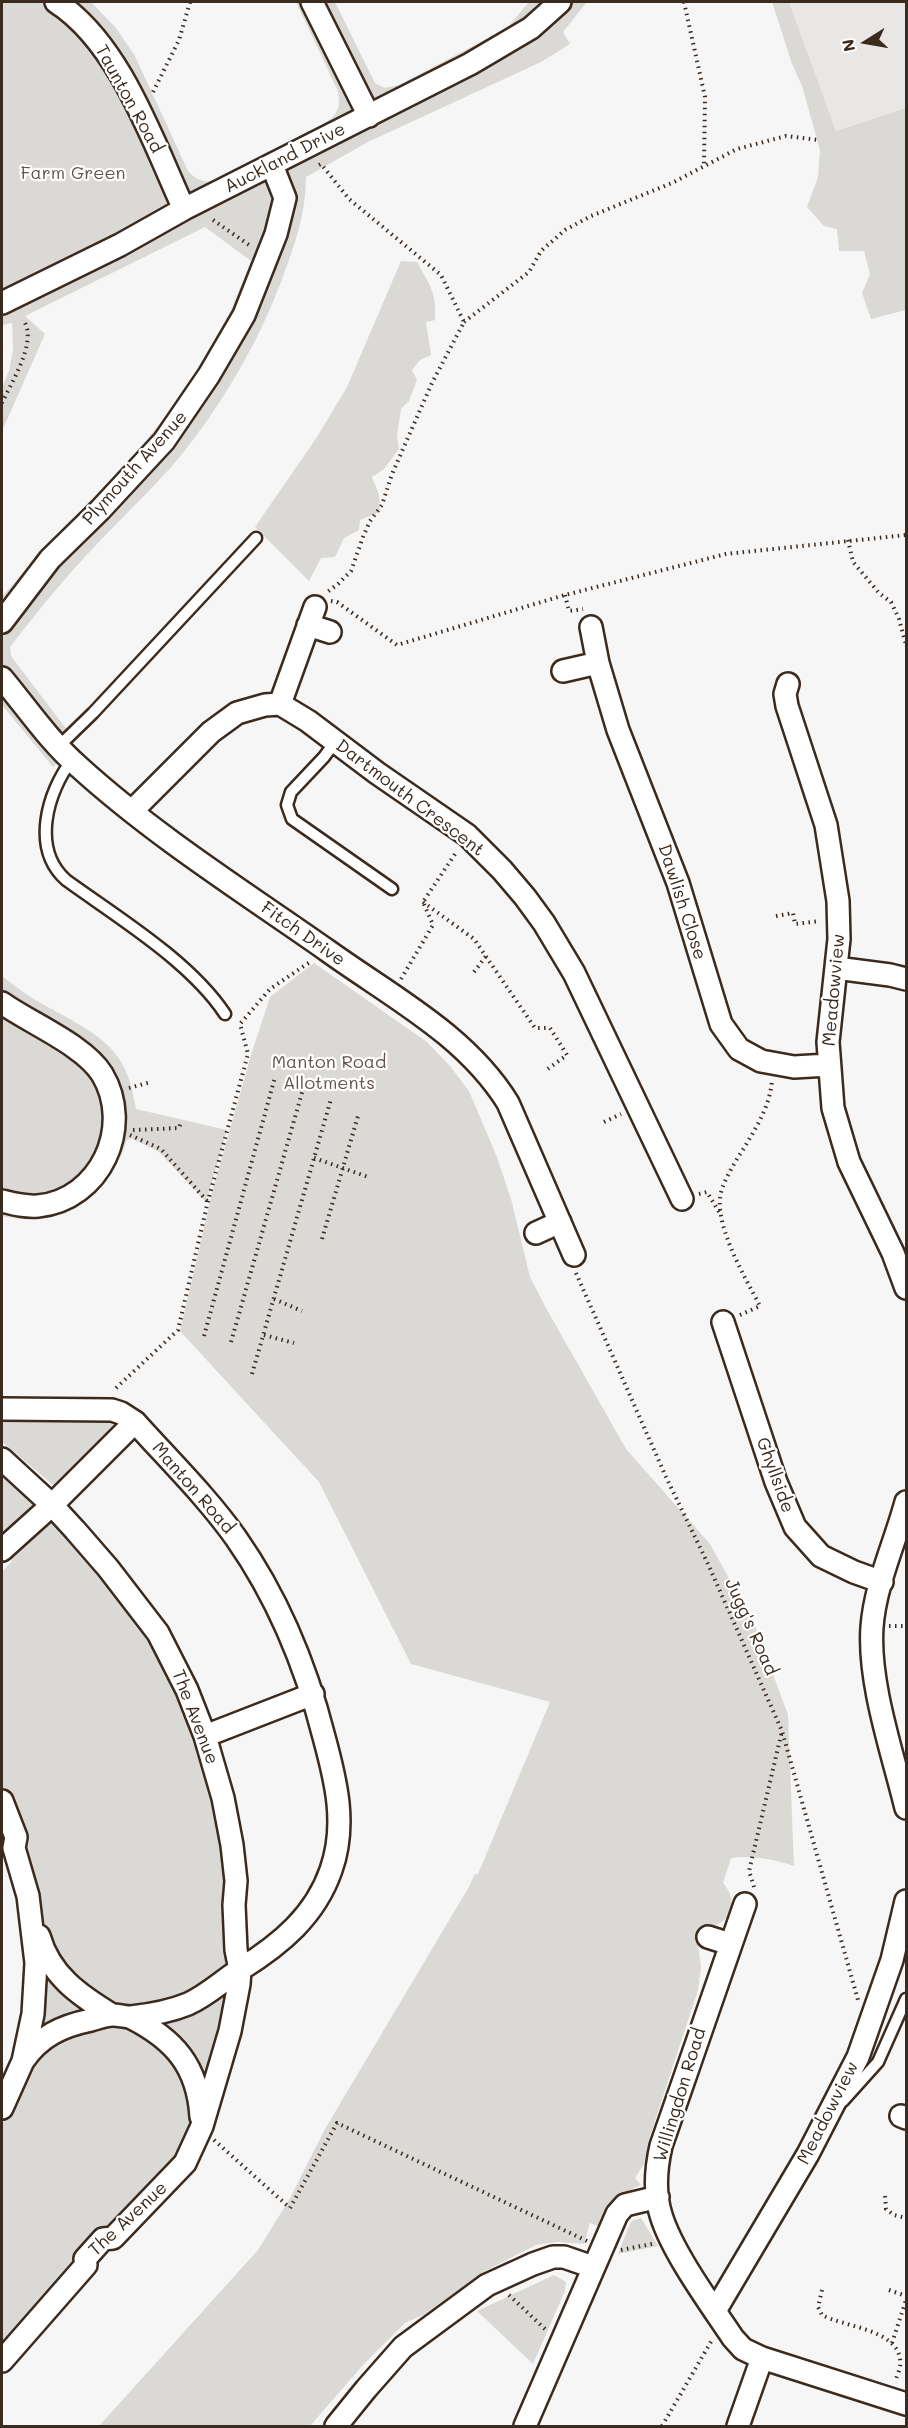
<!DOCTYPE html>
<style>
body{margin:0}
#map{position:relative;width:908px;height:2428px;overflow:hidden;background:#f7f6f6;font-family:Mali,sans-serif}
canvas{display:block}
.frame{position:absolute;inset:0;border:3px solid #3b2a1e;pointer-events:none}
.north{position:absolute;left:836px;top:12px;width:60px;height:60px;-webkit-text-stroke:4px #fff;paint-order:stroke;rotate:259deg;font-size:16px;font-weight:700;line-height:24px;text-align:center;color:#3b2a1e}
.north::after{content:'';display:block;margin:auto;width:21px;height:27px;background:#3b2a1e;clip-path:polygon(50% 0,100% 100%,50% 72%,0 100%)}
</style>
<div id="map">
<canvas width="908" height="2428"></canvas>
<div class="frame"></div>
<div class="north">N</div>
</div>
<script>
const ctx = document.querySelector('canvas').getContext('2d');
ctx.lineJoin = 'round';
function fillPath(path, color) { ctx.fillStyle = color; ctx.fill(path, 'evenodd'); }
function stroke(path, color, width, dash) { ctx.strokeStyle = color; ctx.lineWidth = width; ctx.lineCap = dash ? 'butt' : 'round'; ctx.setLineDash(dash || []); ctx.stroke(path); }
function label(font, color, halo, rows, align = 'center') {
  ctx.font = font + ' Mali,sans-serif'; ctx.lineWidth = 4.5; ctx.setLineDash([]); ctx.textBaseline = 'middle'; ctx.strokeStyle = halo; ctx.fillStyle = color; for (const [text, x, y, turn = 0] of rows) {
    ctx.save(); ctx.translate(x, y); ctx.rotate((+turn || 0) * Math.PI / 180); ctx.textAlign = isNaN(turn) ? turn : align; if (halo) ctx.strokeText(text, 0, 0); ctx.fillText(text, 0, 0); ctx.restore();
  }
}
const built = new Path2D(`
 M 789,2 L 906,2 L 906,108 L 836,131 Z`);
const green = new Path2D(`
 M 2,2 L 91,2 L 116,28 L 135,56 L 188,171 C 197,181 207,184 219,179 L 323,124 C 338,116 342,105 337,89 L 296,2 L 335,2 L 375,83 L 384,88 L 399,85 L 507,28 L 529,2 L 587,2 L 563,32 L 570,44 L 541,62 L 368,142 L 306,177 C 306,214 294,247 281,282 C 260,337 231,389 196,436 C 168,475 131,508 98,543 C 66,576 38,611 10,647 L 11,656 L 67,730 L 68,753 L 53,767 L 2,705 L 2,597 L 38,555 L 135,454 L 179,400 L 198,371 L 231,310 L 251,261 L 205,227 L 25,316 L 45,334 L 2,431 L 2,387 L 9,371 L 13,350 L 12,323 L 2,325 Z
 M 772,2 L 789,2 L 836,131 L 906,108 L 906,310 L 871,319 L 862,293 L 870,274 L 864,251 L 839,251 L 837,229 L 824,226 L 807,207 L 818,177 L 820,150 L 802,86 L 792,64 Z
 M 401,261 L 417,262 C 430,286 437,292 435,320 L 426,322 L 431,355 L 420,360 L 412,370 L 417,380 L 409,401 L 401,409 L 397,435 L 399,449 L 384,469 L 372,477 L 379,494 L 380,512 L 360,520 L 359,530 L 344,538 L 335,557 L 321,558 L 309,581 L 255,527 L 317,437 L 347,387 Z
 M 314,963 L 427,1042 L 450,1066 L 469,1091 L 497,1157 L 511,1199 L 530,1277 L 546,1308 L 626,1449 L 710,1544 L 754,1623 L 788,1715 L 794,1866 C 772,1859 754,1855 731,1858 L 723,1883 C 740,1902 730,1926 705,1928 L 698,1945 L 701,1967 L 698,1990 L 650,2136 L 644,2164 L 635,2178 L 641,2185 C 616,2196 611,2203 600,2227 L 590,2223 L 584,2244 L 557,2242 L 536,2245 L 483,2272 L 425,2314 L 405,2323 L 363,2365 L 310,2426 L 99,2426 L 258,2250 L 289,2200 L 325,2129 L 470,1885 L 474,1875 L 478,1874 L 550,1702 L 411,1664 L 319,1482 L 180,1331 L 213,1189 L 251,1055 L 270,997 Z
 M 2,976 C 14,985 26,995 39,1002 C 66,1018 100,1032 118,1057 C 129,1073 133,1092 136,1109 L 227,1130 L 206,1202 L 159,1152 L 131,1138 L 127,1140 C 108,1199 63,1230 2,1216 Z
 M 2,1414 L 123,1419 L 59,1490 L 2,1442 Z
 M 3,1475 L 33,1504 L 34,1512 L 9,1536 L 3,1533 Z
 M 48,1523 L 58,1526 L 68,1535 L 146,1631 L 190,1716 L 220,1819 L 232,1943 L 228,1967 L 171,2006 L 118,2007 L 81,1990 L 45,1940 L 37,1890 L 14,1817 L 2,1789 L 2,1572 L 12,1561 L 7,1556 Z
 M 44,1972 L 90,2009 L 44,2032 L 39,2027 Z
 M 230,1987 L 208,2087 L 155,2021 Z
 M 100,2025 L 131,2029 L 154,2040 L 185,2075 L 192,2115 L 186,2139 L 176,2158 L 66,2272 L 2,2346 L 2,2125 L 28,2069 L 58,2037 Z
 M 641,2218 L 658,2246 L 618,2254 L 631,2221 Z
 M 554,2275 L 566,2282 L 565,2291 L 533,2364 L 477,2311 Z`);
const path = new Path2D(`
 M 684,2 L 705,97 L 704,165
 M 153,92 L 179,40 L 190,2
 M 319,165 L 321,164 L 349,199 L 441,275 L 464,322 L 432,383 L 392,474 L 382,505 L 370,521 L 363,537 L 351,571 L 338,584 L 326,593
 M 213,220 L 252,247
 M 464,322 L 529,272 L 541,251 L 565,230 L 591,216 L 672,183 L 737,149 L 786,136 L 818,140
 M 2,403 C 11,383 36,344 25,323
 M 848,540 L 853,562 L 879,593 L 891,602 L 899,619 L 906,645
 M 565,595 L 569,611 L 583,609
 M 331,601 L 337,602 L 397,645 L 565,595 L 726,554 L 906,535
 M 423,902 L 474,939 L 535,1028 L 550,1028 L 567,1055 L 545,1071
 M 776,916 L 793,913 L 795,924 L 820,921
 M 474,972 L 486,956
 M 401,979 L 433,925 L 423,902 L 457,851
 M 129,1088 L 151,1082
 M 604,1122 L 621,1114
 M 133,1130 L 179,1128 L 181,1122
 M 130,1135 L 161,1149 L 207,1201
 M 314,1158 L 368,1177
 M 699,1194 L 707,1192 L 719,1212
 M 322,1239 L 358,1116
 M 576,1273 L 666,1477 L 708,1564 L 782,1731 L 858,2000
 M 274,1299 L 302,1311
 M 740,1315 L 760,1306 C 745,1277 711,1221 722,1189 C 727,1175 736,1160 744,1148 C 757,1126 770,1106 772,1080
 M 264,1335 L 294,1343
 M 204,1336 L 275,1077
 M 231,1342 L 303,1089
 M 252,1374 L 331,1099
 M 116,1388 L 178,1330 L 208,1201 L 248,1054 L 240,1024 L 270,989 L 310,962
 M 889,1626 L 906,1626
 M 754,1887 L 749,1871 L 782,1731
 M 214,2140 L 290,2208 L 337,2123 L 587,2241
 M 885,2196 L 886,2209 L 894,2215 L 906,2218
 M 621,2250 L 652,2244
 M 822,2290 L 818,2307 L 822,2315 C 844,2327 896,2329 900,2359 C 902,2366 897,2375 895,2382
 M 889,2290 L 906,2296
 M 509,2295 L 547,2331
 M 892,2343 L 906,2300
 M 662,2426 L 712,2340`);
const service = new Path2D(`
 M 335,742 L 324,757 L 291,792 L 287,805 L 292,819 L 392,889
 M 58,747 L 93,713 L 256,538
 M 72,760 C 47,792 31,849 66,880 C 117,917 190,961 225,1014
 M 843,2101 L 878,2062 L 906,1999`);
const minor = new Path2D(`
 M 56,2 C 120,43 153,142 184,209
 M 312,2 L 369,116
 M 2,303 L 120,245 L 184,209 L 470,64 L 531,28 L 560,2
 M 2,622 L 50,559 L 100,510 L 164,441 L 209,375 L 244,315 L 276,234 L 285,198 L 272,165
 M 308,625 L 330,632
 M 591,627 L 598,663 L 618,730 L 678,883 L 721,1024 L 739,1049 L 761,1061 L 794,1067 L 828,1065
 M 563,671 L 598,663
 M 2,678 C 27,708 49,741 79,767 C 155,836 244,892 328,951 C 392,997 466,1035 508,1103 L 574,1255
 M 788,684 L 785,694 L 787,706 L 826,825 L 838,901 L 839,939 L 828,1042 L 833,1108 L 849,1162 L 893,1253 L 906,1288
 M 280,704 L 315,607
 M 132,811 L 211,732 L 237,713 L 265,705 L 280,704 L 308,721 L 377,773 L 467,835 L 502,870 L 525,897 L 544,923 L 574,973 L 682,1199
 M 836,968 L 890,975 L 906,979
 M 2,1003 C 30,1023 84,1045 102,1074 C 134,1127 100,1200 38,1206 C 25,1207 14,1204 2,1201
 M 536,1233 L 560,1222
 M 723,1322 L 776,1482 L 795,1527 L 821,1556 L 854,1572 L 882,1582
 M 2,1409 L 112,1410 L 121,1413 L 135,1422
 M 2,1459 L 52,1505 L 75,1530 L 108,1568 L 158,1633 L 187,1690 L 205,1736 L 223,1798 L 232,1845 L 236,1881 L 234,1905 L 236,1950 L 240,1970 L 239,1984 L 230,2031 L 202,2126 L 185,2163 L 113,2238 L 103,2239 L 85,2259 L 86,2265 L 2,2361
 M 906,1502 C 895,1543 875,1585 872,1627 C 868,1683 893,1754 906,1808
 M 2,1550 L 52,1505 L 135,1422 C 169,1460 207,1497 236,1538 C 278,1598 306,1666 324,1737 C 336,1781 347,1825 331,1870 C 315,1916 281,1944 241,1969 C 223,1980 208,1995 188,2004 C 171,2011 149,2015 131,2017 C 125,2017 119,2015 113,2015 C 106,2015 98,2018 91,2020 C 62,2026 40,2036 23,2061
 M 205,1736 L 313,1694
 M 2,1801 L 16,1837 L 14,1848 L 28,1896 L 36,1963 L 33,2014 L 23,2061 L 2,2108
 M 745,1904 L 661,2146 C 656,2168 654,2193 661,2215 C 672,2252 711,2305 733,2338 L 743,2349 L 762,2358 L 906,2404
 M 39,1936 C 50,1975 79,1995 112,2015
 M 708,1937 L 730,1944
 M 130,2017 C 174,2039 198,2066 201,2117
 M 901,2116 L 906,2118
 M 715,2311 L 808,2154 L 858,2057 L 892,1960 L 906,1901
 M 336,2426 L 366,2389 L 403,2347 L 487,2285 L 533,2264 L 553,2257 L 564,2257 L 593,2267
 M 525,2426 L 617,2214 L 625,2205 L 658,2197
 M 738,2426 L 762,2358`);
const streetNames = [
 ["Taunton Road",129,99,61],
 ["Auckland Drive",285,158,-27],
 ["Plymouth Avenue",135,468,-48],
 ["Dartmouth Crescent",410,798,37],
 ["Dawlish Close",682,902,72],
 ["Fitch Drive",303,934,35],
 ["Meadowview",834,990,-85],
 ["Ghyllside",775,1475,70],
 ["Manton Road",193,1488,49],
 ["Jugg's Road",751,1627,66],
 ["The Avenue",195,1717,69],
 ["Willingdon Road",680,2095,-73],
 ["Meadowview",828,2113,-63],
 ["The Avenue",128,2219,-43]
];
const parkNames = [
 ["Farm Green",73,173],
 ["Manton Road",329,1062],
 ["Allotments",329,1083]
];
fillPath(built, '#e9e7e6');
fillPath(green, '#dbd9d6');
stroke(service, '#3b2a1e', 15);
stroke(minor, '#3b2a1e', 26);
stroke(path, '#3b2a1e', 4, [1.5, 4.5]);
stroke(service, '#fff', 10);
stroke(minor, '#fff', 21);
label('18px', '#3b2a1e', '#fff', streetNames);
label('18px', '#63564c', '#fff', parkNames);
</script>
